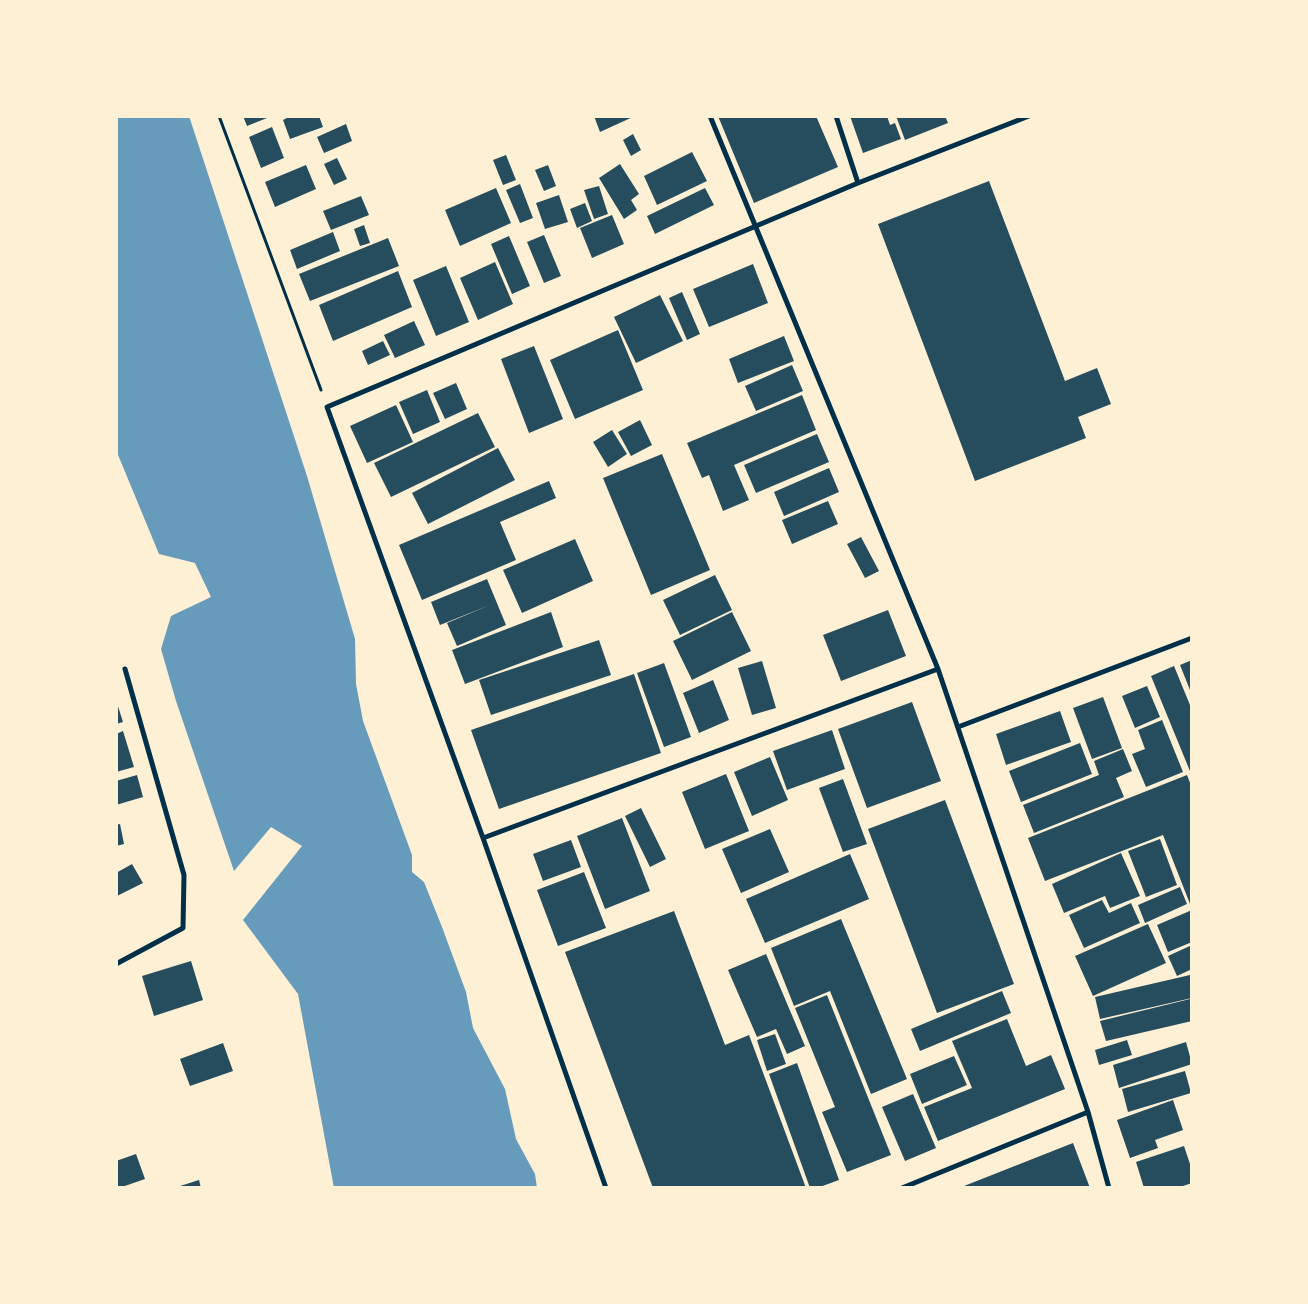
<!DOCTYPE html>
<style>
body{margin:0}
#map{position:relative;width:1308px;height:1304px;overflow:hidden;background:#fdf0d5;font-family:Montserrat,sans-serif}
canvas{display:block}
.frame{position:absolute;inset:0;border:118px solid #fdf0d5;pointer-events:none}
</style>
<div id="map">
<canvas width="1308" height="1304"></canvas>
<div class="frame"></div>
</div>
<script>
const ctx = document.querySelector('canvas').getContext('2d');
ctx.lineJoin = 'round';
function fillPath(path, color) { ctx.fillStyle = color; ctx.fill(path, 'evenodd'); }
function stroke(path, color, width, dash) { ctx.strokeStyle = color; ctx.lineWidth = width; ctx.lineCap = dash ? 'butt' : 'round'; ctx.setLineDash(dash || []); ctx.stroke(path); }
const water = new Path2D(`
 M 116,116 L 189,116 L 307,476 L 355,639 L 356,684 L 363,721 L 412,855 L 412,872 L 424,882 L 442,927 L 466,992 L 473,1028 L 505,1089 L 516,1139 L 535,1174 L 537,1188 L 334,1188 L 298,994 L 243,920 L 302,846 L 271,827 L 234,871 L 176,701 L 161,649 L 171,616 L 211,597 L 195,563 L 159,554 L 116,450 Z`);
const building = new Path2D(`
 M 243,116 L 272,116 L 247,126 Z
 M 291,116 L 319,116 L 323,127 L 290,139 L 283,120 Z
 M 594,116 L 635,116 L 600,132 Z
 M 718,116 L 816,116 L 838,167 L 754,203 Z
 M 850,116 L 887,116 L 890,125 L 895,123 L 901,139 L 863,153 Z
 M 896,116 L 945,116 L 948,123 L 905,140 Z
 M 346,124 L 352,141 L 324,153 L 317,137 Z
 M 272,127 L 284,158 L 261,168 L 249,137 Z
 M 633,134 L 641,150 L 631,156 L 623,140 Z
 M 692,152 L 707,181 L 657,205 L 644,176 Z
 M 506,155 L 516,180 L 503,185 L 493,160 Z
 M 337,158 L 347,179 L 334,185 L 324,164 Z
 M 620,164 L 639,194 L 631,200 L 637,210 L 624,219 L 599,178 Z
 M 306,165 L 316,189 L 275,207 L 265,182 Z
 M 548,165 L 556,186 L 544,191 L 535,170 Z
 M 989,181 L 1065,381 L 1097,368 L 1111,404 L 1078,417 L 1086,438 L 975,481 L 878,224 Z
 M 520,184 L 533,218 L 520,223 L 506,190 Z
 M 599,186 L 608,214 L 594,219 L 584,190 Z
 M 496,188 L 511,223 L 460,246 L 445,210 Z
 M 705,188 L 714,205 L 655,234 L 647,216 Z
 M 559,195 L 568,222 L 545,229 L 536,203 Z
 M 361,196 L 369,215 L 331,230 L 323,211 Z
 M 585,203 L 592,221 L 577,228 L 570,209 Z
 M 612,215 L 624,244 L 592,258 L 580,228 Z
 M 364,225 L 370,243 L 360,246 L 354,229 Z
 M 333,232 L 340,251 L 297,269 L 290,250 Z
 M 544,235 L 561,276 L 544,283 L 527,242 Z
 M 509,236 L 530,286 L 512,294 L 491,244 Z
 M 388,238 L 399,266 L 310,301 L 299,274 Z
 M 495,262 L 513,304 L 478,320 L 460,278 Z
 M 753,264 L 768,303 L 709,327 L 693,289 Z
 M 446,266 L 469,322 L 436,336 L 413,280 Z
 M 398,271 L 412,307 L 333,341 L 319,305 Z
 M 682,292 L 700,334 L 687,340 L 669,298 Z
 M 660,295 L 683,341 L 636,363 L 614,317 Z
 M 414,321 L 425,345 L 395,358 L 384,335 Z
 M 618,330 L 643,390 L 575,419 L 550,360 Z
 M 784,336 L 794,361 L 738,383 L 729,359 Z
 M 383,341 L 390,355 L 368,365 L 362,351 Z
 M 534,346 L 563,419 L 529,433 L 501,359 Z
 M 792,365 L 803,391 L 756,411 L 745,386 Z
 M 456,383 L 467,409 L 445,419 L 433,393 Z
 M 427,390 L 440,422 L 413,434 L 399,402 Z
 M 802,395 L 816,430 L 734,465 L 749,500 L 723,511 L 709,475 L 702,478 L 687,443 Z
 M 396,405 L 413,442 L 367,463 L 350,426 Z
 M 478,413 L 495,447 L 391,497 L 374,463 Z
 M 640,420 L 652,445 L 631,456 L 618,432 Z
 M 612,430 L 627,454 L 608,467 L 593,442 Z
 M 817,434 L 829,462 L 756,493 L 744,465 Z
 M 498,448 L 515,480 L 428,524 L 412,493 Z
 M 662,454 L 710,570 L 651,595 L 603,478 Z
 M 829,468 L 839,492 L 784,516 L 774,492 Z
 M 549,481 L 556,498 L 500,522 L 516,560 L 422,600 L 399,545 Z
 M 828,501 L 838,524 L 792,544 L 782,520 Z
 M 861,537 L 879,571 L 865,578 L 847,544 Z
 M 575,539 L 593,581 L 522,613 L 503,570 Z
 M 715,575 L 732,610 L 680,635 L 663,600 Z
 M 487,579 L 506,625 L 457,646 L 447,623 L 490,605 L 440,625 L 431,602 Z
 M 888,610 L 906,656 L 841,681 L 823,635 Z
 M 551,612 L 563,647 L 465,684 L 452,650 Z
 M 732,612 L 751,651 L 692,680 L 673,641 Z
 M 599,640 L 611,675 L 491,715 L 479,680 Z
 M 1192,660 L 1192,695 L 1180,665 Z
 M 762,661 L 776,708 L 752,715 L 738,668 Z
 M 664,663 L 691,737 L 664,747 L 637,673 Z
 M 1174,666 L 1192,710 L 1192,776 L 1151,676 Z
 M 634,674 L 661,753 L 499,809 L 471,730 Z
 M 713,680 L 729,720 L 699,733 L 683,693 Z
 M 1147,686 L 1160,717 L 1135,728 L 1122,696 Z
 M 1103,697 L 1122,748 L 1092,759 L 1073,708 Z
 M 116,700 L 123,722 L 116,724 Z
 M 912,702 L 941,781 L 867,808 L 838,729 Z
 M 1060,711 L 1071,742 L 1006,765 L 996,734 Z
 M 1162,720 L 1183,772 L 1146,787 L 1132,754 L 1145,749 L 1138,730 Z
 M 832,730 L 845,769 L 787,790 L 773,751 Z
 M 123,731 L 134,767 L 116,772 L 116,734 Z
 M 1080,743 L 1092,774 L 1021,802 L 1009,771 Z
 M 1123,749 L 1132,771 L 1116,778 L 1124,797 L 1034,833 L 1023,805 L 1099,775 L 1094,761 Z
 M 770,757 L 788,800 L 752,816 L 734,772 Z
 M 726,774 L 749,831 L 705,849 L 682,792 Z
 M 137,775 L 143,797 L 116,805 L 116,781 Z
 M 1187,775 L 1192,788 L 1192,909 L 1163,835 L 1045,881 L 1028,838 Z
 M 843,779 L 867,844 L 843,852 L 819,788 Z
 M 945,800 L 1014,984 L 937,1013 L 868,829 Z
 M 641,808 L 666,859 L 650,867 L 625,816 Z
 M 622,818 L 650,891 L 605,909 L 577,836 Z
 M 120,824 L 124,844 L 116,846 L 116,825 Z
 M 770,829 L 789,872 L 741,893 L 722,849 Z
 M 1160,839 L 1177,885 L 1146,897 L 1128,851 Z
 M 571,840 L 581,867 L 543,881 L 533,854 Z
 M 1121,853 L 1140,896 L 1110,908 L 1105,896 L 1064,913 L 1052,884 Z
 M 850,854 L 869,899 L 765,943 L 746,899 Z
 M 132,864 L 143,883 L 117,896 L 116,873 Z
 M 584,872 L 606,928 L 558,946 L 537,890 Z
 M 1180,887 L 1187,904 L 1145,923 L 1138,905 Z
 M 1102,900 L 1109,913 L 1131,903 L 1140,923 L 1084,948 L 1069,915 Z
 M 1192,910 L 1192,942 L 1168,952 L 1157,925 Z
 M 674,911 L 725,1045 L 749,1035 L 806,1188 L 653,1188 L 565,952 Z
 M 841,919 L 907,1079 L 871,1094 L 830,991 L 794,1006 L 771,948 Z
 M 1148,924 L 1166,963 L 1093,996 L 1075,956 Z
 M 1192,945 L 1192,969 L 1177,976 L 1168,956 Z
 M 766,954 L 805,1046 L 787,1054 L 776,1029 L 757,1037 L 728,970 Z
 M 191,961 L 203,1000 L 154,1016 L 142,976 Z
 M 1190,975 L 1192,998 L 1100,1019 L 1095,997 Z
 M 1002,991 L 1011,1013 L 920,1051 L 911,1029 Z
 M 827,995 L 891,1155 L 847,1172 L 822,1112 L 835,1107 L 795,1008 Z
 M 1190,999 L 1192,1021 L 1106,1041 L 1100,1021 Z
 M 1007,1019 L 1026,1066 L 1051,1055 L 1065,1089 L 938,1141 L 924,1107 L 972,1088 L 952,1041 Z
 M 775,1034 L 786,1064 L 767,1071 L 757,1040 Z
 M 1127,1040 L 1132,1055 L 1099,1065 L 1095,1050 Z
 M 1186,1042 L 1192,1064 L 1119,1088 L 1113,1065 Z
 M 223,1043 L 233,1071 L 190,1086 L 180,1059 Z
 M 954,1056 L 967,1085 L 922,1104 L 910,1074 Z
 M 797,1063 L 839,1180 L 817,1188 L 810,1188 L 769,1074 Z
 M 1185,1071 L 1191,1093 L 1128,1112 L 1122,1089 Z
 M 913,1094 L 936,1148 L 905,1161 L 882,1107 Z
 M 1173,1100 L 1183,1130 L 1155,1140 L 1158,1148 L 1130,1158 L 1117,1120 Z
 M 1073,1143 L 1090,1188 L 959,1188 Z
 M 1184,1146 L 1190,1164 L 1192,1164 L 1192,1183 L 1177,1188 L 1144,1188 L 1136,1162 Z
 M 136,1154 L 145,1179 L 119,1188 L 116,1181 L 116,1161 Z
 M 199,1180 L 201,1188 L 177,1188 L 177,1187 Z`);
const path = new Path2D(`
 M 219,116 L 321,390`);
const minor = new Path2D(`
 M 710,116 L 938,669 L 1088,1112 L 1109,1188
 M 836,116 L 858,183
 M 958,727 L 1192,638
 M 483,838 L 938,669
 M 116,964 L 183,928 L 184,875 L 125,669
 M 606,1188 L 483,838 L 327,407 L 858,183 L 1029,116
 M 902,1188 L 1088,1112`);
fillPath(water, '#669bbc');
fillPath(building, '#264d5e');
stroke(path, '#003049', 3);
stroke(minor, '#003049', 5);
</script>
